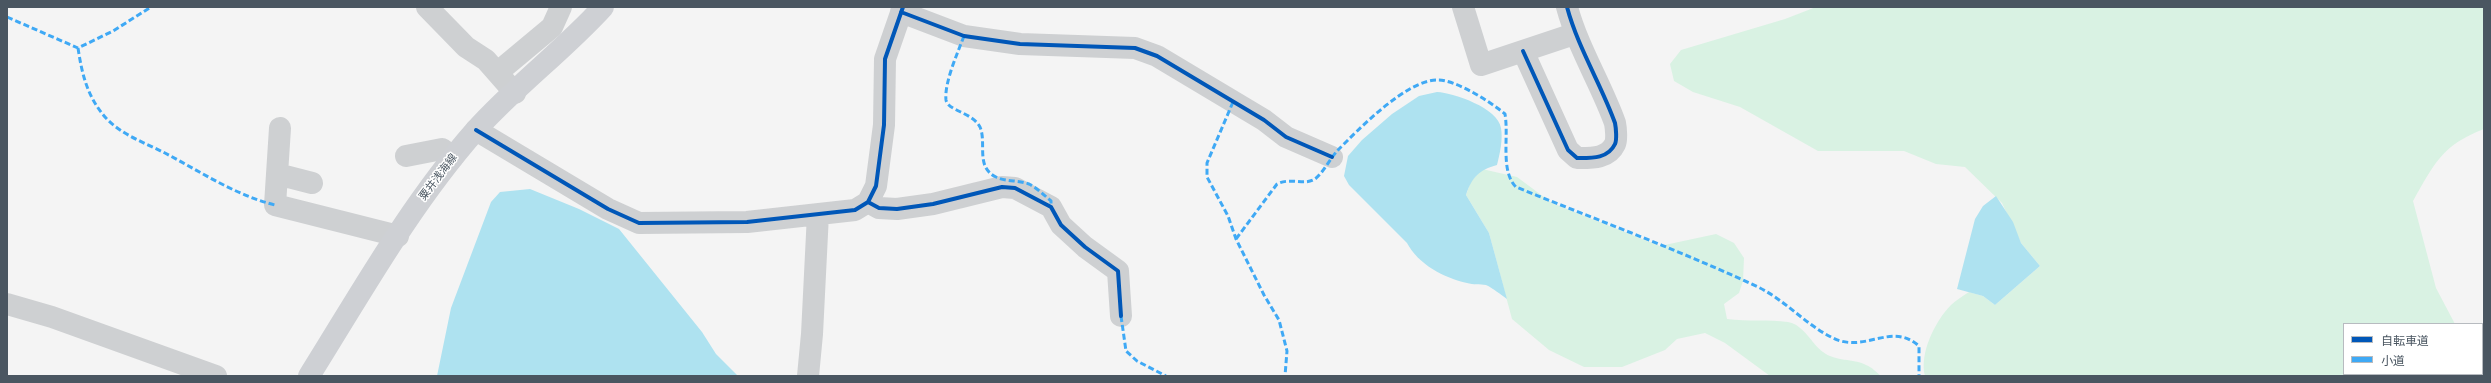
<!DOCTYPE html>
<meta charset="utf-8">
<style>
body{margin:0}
#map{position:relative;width:2491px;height:383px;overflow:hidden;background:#f4f4f4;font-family:"Asap Condensed","Noto Sans JP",sans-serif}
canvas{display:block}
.frame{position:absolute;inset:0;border:8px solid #4a5661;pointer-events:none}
.legend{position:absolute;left:2343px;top:323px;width:140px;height:52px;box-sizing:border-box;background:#fff;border:1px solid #b7bbc0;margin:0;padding:5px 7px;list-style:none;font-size:12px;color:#4a5661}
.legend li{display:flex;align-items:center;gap:8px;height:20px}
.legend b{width:20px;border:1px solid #b7bbc0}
</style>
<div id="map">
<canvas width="2491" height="383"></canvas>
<div class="frame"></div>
<ul class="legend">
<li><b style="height:5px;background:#0057b8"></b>自転車道</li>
<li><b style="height:5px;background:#3fa9f5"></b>小道</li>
</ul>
</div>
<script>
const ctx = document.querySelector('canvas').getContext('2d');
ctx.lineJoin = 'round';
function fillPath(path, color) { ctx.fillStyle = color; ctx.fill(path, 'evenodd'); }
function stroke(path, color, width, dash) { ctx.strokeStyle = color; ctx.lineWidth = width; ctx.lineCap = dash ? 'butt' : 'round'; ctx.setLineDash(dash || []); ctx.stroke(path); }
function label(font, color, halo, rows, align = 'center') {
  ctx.font = font + ' "Asap Condensed","Noto Sans JP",sans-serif'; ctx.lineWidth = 3; ctx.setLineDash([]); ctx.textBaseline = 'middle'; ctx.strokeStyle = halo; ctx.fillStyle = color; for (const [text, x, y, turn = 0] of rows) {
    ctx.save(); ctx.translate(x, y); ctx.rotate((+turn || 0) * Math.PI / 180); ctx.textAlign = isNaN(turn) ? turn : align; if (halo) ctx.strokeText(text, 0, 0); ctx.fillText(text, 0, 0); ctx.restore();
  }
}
const green = new Path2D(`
 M 1816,7 L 2484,7 L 2484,129 C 2442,145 2434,164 2413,201 L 2436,288 L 2455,324 L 2344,324 L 2344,374 L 2478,374 L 2479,376 L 1925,376 C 1919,354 1935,321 1951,305 C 1956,300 1963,296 1969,292 L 1983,296 L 1995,305 L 2040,266 L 2021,243 L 2002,203 L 1965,167 L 1936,164 L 1904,151 L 1818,151 L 1740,107 L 1693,92 L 1674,81 L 1670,64 L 1681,50 L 1785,19 Z
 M 1482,169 L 1517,177 L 1552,203 L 1660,246 L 1716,234 L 1734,243 L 1744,258 L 1743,281 L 1739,293 L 1724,304 L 1727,319 C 1748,322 1768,319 1788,322 C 1804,325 1811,343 1823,352 C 1836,362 1853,358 1866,365 C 1872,367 1877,373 1881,376 L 1770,376 L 1725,343 L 1705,333 L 1677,339 L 1665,350 L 1622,367 L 1584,367 L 1549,350 L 1512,319 L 1489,233 L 1466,195 L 1471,181 Z`);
const water = new Path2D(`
 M 1437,92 C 1454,93 1498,108 1501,128 C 1503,140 1500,153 1497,165 C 1479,170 1472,177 1466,195 L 1489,233 L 1507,299 C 1501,295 1493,288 1486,285 C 1480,284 1473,285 1467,283 C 1444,278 1418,264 1407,243 L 1349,185 L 1344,176 L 1348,156 L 1362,140 L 1392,114 L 1419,96 Z
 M 530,189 L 579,209 L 619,229 L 702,332 L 716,354 L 738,376 L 437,376 L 451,308 L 491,202 L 500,192 Z
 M 1996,196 L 2013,222 L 2021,243 L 2040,266 L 1995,305 L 1983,296 L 1957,289 L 1975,219 L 1983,206 Z`);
const minor = new Path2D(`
 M 427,7 L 466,47 L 486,60 L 515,93
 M 1463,7 L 1481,65 L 1574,34
 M 901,12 L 964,36 L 1020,44 L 1135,48 L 1157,56 L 1264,120 L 1286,137 L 1332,157
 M 1523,51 L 1568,150 L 1577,158 C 1591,158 1608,159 1615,144 C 1617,140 1616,128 1615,123 C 1601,84 1578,48 1567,7
 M 498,72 L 552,27 L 561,7
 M 280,128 L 275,205 L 398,236
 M 476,130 L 608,209 L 639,223 L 747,222 L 855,210 L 868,202 L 876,186 L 884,125 L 885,59 L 903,7
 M 406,156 L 442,149 L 453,157
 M 277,174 L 312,183
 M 868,202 L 879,208 L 897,209 L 933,204 L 1002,187 L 1015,188 L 1051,207 L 1061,225 L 1085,247 L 1118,271 L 1121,316
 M 7,304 L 52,317 L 216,376
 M 808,376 L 812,334 L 818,214`);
const secondary = new Path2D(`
 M 309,376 C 361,293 410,205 475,131 C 514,87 563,51 603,7`);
const quiet = new Path2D(`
 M 7,17 L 78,48 L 113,31 L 151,7
 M 964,36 C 958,52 944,83 946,100 C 948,111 972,112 980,127 C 987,143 975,167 996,177 C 1006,182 1019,180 1029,184 C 1037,188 1044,195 1051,201 L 1051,207
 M 78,48 C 82,74 87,96 105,117 C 120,134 145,143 165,153 C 201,172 235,195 275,205
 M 1233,102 L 1207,163 L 1207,177 L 1228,216 L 1236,239 L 1264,295 L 1279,320 L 1287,351 L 1285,376
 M 1236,239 L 1277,184 C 1291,177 1304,186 1315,179 C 1323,173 1330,159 1337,151 C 1358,130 1407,79 1438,80 C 1456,80 1491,102 1505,114 C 1509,137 1500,171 1516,187 C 1597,220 1679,250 1758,287 C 1785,300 1806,325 1833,338 C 1865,354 1891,321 1919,346 L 1919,376
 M 1121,316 L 1126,351 L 1137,361 L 1166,376`);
const cycleway = new Path2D(`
 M 901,12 L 964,36 L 1020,44 L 1135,48 L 1157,56 L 1264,120 L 1286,137 L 1332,157
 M 1523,51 L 1568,150 L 1577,158 C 1591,158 1608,159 1615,144 C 1617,140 1616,128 1615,123 C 1601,84 1578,48 1567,7
 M 476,130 L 608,209 L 639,223 L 747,222 L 855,210 L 868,202 L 876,186 L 884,125 L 885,59 L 903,7
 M 868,202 L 879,208 L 897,209 L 933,204 L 1002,187 L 1015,188 L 1051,207 L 1061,225 L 1085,247 L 1118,271 L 1121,316`);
const streetNames = [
 ["粟井浅海線",438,177,-53]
];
fillPath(green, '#d9f2e3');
fillPath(water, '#aee2f0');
stroke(minor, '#ced0d2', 22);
stroke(secondary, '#ced0d4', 22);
stroke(quiet, '#3fa9f5', 3, [6, 3]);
stroke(cycleway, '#0057b8', 4);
label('11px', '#4a5661', '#fff', streetNames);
</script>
